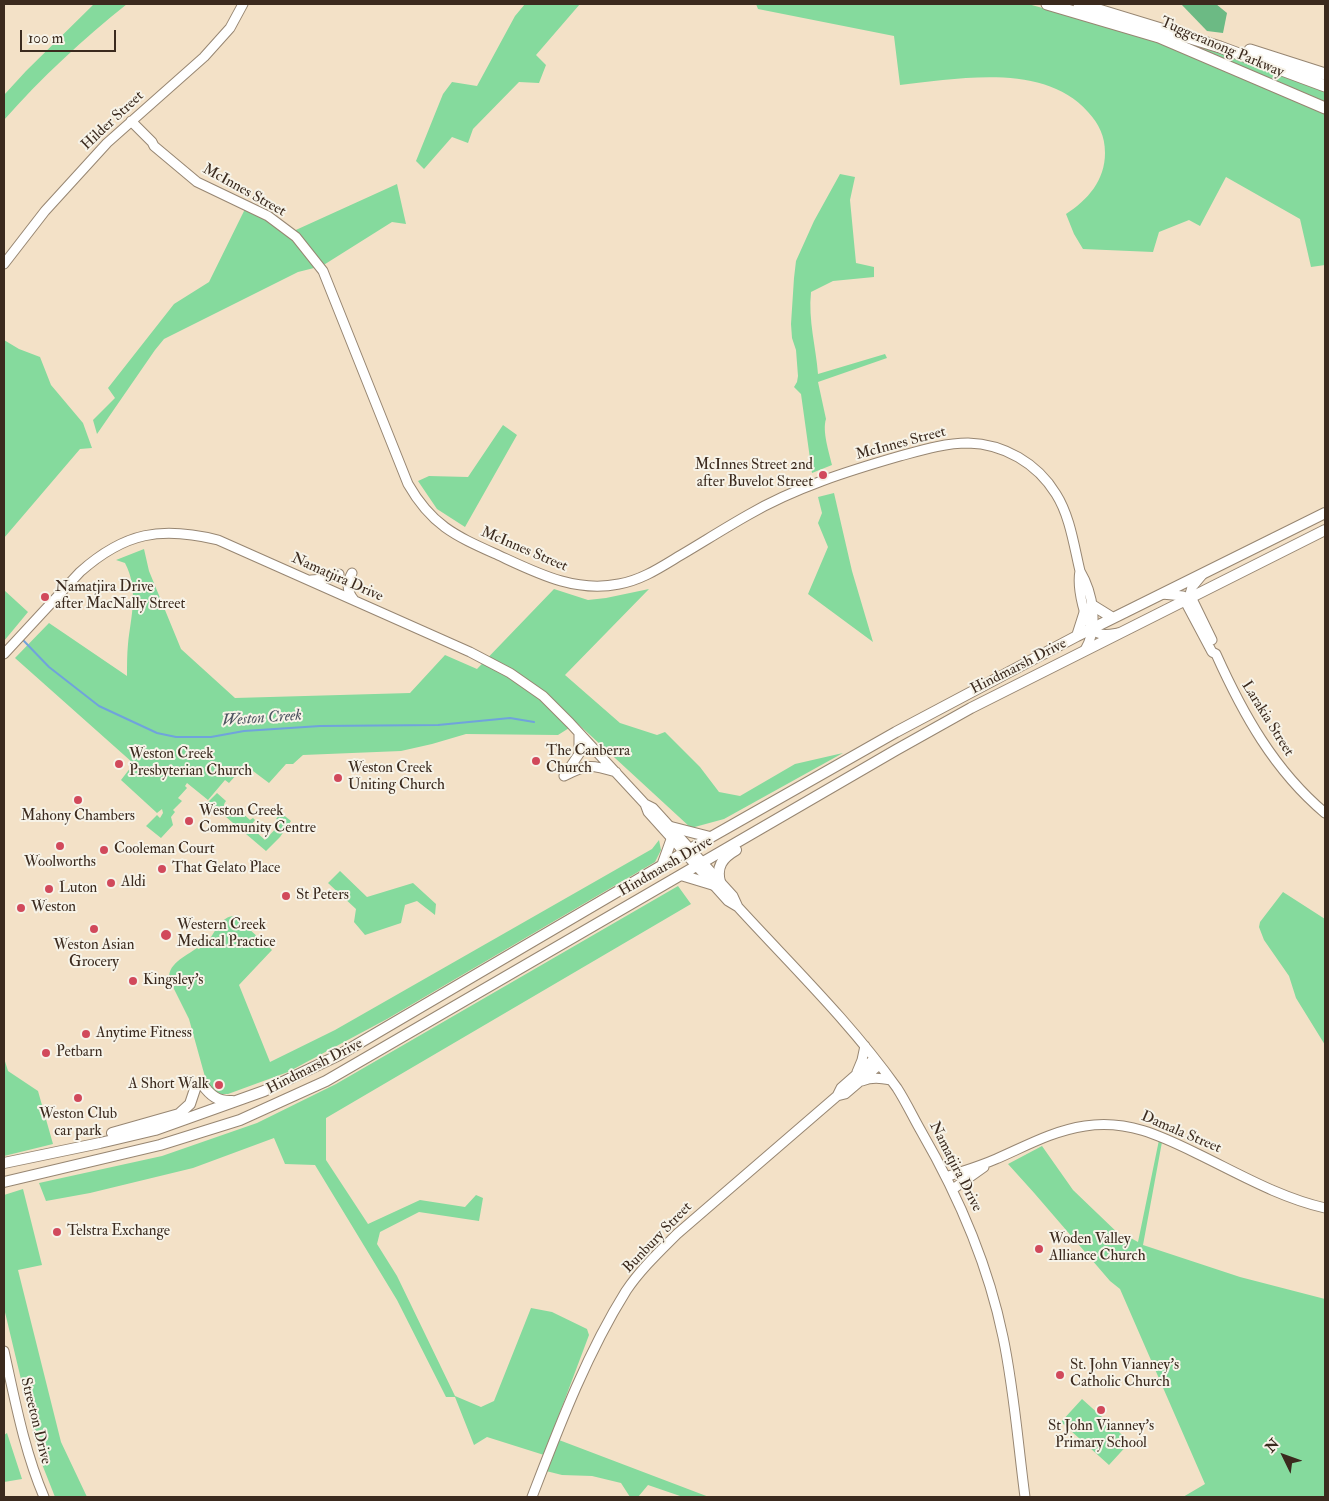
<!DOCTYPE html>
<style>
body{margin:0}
#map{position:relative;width:1329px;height:1501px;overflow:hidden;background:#f3e1c7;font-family:"IM FELL Double Pica",serif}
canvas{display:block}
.frame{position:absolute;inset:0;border:5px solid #3b2a1e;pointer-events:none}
.north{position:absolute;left:1259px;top:1431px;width:50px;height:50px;-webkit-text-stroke:4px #f7f3e8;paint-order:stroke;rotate:312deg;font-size:14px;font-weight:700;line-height:20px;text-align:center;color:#3b2a1e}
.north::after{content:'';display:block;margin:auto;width:18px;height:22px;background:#3b2a1e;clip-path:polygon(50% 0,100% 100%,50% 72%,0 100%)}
.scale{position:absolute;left:20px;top:30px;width:96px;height:22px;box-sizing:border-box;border:2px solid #3b2a1e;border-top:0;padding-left:6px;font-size:15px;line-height:18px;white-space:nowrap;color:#3b2a1e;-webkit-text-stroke:4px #f7f3e8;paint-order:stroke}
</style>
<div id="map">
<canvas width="1329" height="1501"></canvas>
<div class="frame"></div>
<div class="north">N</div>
<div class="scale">100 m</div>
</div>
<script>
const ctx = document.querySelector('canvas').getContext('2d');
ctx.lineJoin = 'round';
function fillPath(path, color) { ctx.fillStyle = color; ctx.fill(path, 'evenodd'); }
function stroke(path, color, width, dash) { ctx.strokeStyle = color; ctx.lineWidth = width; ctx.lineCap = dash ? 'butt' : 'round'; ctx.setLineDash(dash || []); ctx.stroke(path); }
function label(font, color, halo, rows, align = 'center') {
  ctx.font = font + ' "IM FELL Double Pica",serif'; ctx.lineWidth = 4; ctx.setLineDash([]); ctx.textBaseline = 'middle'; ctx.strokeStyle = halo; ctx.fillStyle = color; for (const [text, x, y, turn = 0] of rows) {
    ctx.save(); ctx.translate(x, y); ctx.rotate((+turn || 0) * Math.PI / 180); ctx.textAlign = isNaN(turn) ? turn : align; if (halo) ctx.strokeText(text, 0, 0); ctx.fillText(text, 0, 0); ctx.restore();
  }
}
const green = new Path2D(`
 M 94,4 L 127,4 C 83,39 41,78 4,120 L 4,95 L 26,71 Z
 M 525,4 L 580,4 L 536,55 L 546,65 L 539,83 L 519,82 L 473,129 L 468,143 L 452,137 L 424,169 L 416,161 L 443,94 L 452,82 L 477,86 L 515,16 Z
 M 756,4 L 1028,4 L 1163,41 L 1253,54 L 1325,75 L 1325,265 L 1311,267 L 1300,219 L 1226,177 L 1200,226 L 1189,220 L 1159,232 L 1153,252 L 1083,249 L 1074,234 L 1066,214 C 1088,200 1105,180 1105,153 C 1105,136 1099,124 1088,112 C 1044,62 958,79 900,85 L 894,36 L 758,9 Z
 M 840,174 L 855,177 L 850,200 L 856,263 L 874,267 L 874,277 L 833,281 L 811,292 C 808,320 816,347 818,374 L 885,354 L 887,358 L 818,382 L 826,419 C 822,431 829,452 832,465 L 812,473 L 801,394 L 794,387 L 797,382 L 798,376 L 796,350 L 792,338 L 791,324 L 794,278 L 796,261 L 814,221 Z
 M 397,184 L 406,224 L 392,222 L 322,266 L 298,272 L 164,339 L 155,350 L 97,434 L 93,420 L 115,398 L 108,388 L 174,304 L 209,282 L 245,209 L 267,220 L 287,234 Z
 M 4,340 L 19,349 L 40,357 L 51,385 L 83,423 L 92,448 L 80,449 L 4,538 Z
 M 503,425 L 517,435 L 465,527 L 437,509 L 418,481 L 429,476 L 468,477 Z
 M 834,493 L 852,571 L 873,642 L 808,594 L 828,547 L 818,523 L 822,513 L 818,497 Z
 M 144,549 L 149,571 L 181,649 L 235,698 L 410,693 L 445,655 L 477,669 L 554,589 L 588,600 L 606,598 L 649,589 L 565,675 L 620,723 L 657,735 L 665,732 L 700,767 L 719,792 L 740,796 L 795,764 L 843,753 L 724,819 L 691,828 L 577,723 L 558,735 L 466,734 L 432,744 L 401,751 L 303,755 L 293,764 L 286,764 L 269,783 L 245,765 L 229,783 L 225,780 L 208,800 L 187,783 L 185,786 L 187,788 L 178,798 L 182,801 L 173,810 L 175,812 L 171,817 L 173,825 L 161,838 L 146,826 L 157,815 L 160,818 L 163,813 L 162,809 L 157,813 L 121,780 L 131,767 L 133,763 L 15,658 L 49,623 L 127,676 C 127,665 127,654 128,644 C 131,616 139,590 125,563 L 116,560 Z
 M 4,590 L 28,612 L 4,641 Z
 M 217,793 L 226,801 C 222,806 224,810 228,813 L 233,812 L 237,808 L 250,820 L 253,818 L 255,820 L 252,824 L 256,827 L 254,830 L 265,840 L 281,823 L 276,819 L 281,813 L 291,821 L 280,837 L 266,851 L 219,811 L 214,815 L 213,814 L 213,813 L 205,805 Z
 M 659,840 L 661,850 L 655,862 L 387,1019 L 288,1072 L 228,1094 L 220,1094 L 214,1092 L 207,1084 L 189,1019 L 170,981 C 165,965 186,956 197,948 L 199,949 C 202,946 206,943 209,940 C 215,932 222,915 235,916 L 272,950 L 239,985 L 270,1062 L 335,1030 L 652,849 Z
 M 340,871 L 367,897 L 413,883 L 436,904 L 435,915 L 417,901 L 405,905 L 401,923 L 365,935 L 354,922 L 356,909 L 328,883 Z
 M 678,886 L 691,904 L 326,1118 L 326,1160 L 368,1224 L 420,1200 L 465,1207 L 476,1195 L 483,1198 L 479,1221 L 419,1212 L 380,1232 L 377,1244 L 397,1276 L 455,1396 L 481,1407 L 494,1401 L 531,1308 L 552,1312 L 587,1329 L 589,1335 L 544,1455 L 487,1437 L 474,1445 L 455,1397 L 446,1397 L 397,1300 L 315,1165 L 285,1164 L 274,1138 L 193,1168 L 90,1193 L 46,1201 L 39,1183 L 162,1156 L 257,1123 L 336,1084 Z
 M 1283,892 L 1325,919 L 1325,1045 L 1296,998 L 1289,976 L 1264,940 L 1259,927 L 1260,922 Z
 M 4,1058 L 8,1071 L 38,1091 L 53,1144 L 4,1156 Z
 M 1159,1140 L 1162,1142 L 1143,1245 L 1240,1277 L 1325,1299 L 1325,1497 L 1183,1497 L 1205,1484 L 1120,1289 L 1110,1281 C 1076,1242 1043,1202 1008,1164 L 1042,1146 L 1073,1190 L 1122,1237 L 1125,1235 L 1138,1242 Z
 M 23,1189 L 42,1265 L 18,1270 L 61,1442 L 87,1497 L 55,1497 L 40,1459 L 4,1308 L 4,1195 Z
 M 1082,1399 L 1130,1442 L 1109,1465 L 1061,1422 Z
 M 7,1433 L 22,1479 L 4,1482 L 4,1435 Z
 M 559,1440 L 709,1497 L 683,1497 L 648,1485 L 638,1497 L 630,1497 L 621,1483 L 592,1476 L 562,1475 L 546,1471 Z`);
const forest = new Path2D(`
 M 1181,4 L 1216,4 L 1227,13 L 1223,33 L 1207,31 Z`);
const stream = new Path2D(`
 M 22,639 L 49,667 L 99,706 L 157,733 L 176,737 L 211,737 L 244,731 L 320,726 L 438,725 L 510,718 L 534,722`);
const secondary = new Path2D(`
 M 131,121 L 152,142 L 154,146 L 197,182 L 268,216 L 296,237 L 323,271 L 408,484 C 432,526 456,536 498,555 C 537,573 575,593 619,584 C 642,580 661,567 681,555 C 703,542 725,528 748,515 C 794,488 848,471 900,456 C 922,450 945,443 968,443 C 1004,444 1037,463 1056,494 C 1070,516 1074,546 1080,571 C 1093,593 1099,627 1085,650
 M 4,264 L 45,211 L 107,143 L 204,57 L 230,28 L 243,4
 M 1080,571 C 1077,586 1084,626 1098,633 C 1104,636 1112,634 1118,633
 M 352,573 C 347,582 346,591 354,600
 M 1202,575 L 1192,587 L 1187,605 L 1212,652 L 1216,654 C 1243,714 1274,770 1325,813
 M 311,580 L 324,579 L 339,574
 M 1162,594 L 1183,596 L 1193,601 L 1212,640
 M 4,654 L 80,572 C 125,532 161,526 218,540 L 470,652 L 510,673 L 543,696 L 570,723 L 645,804 L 648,812 L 728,901 L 738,907
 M 566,773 L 579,754 L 579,733
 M 564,776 C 588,764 589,764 616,772
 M 645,804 L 653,808 L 733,896 L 738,907 C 792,966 850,1022 897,1088 C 906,1102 913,1117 921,1131 C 958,1195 988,1264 1003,1337 C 1014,1389 1018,1444 1025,1497
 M 857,1072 L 862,1060 L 865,1046
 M 862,1081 C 872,1077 880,1078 891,1080
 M 837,1096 L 845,1094 L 879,1065
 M 946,1177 C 963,1171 980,1166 996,1159 C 1026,1146 1052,1131 1085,1126 C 1128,1119 1163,1137 1200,1155 C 1241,1175 1281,1198 1325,1208
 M 953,1189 L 984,1167
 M 4,1351 C 15,1400 24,1450 44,1497
 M 532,1497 C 559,1427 586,1355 626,1291 C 640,1270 659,1252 677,1234 L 837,1096 L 841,1088 L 874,1059`);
const primary = new Path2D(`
 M 1092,605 L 1113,618
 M 1077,636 L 1085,611
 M 671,827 L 710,837
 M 662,866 L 672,838
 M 681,875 L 714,885
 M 720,882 C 716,867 722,858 736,850
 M 202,1084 C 210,1095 218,1102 232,1101
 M 112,1133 L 179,1114 L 190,1104 L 195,1089
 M 4,1163 L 100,1143 L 155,1130 L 264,1091 L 339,1055 L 690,849 L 896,732 L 1077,636 L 1325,513
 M 4,1182 L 160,1145 L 240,1120 L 326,1081 L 896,750 L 971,708 L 1325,530`);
const highway = new Path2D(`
 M 1047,4 L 1159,37 L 1325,108
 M 1079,4 L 1220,47 L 1325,86
 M 1250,50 L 1325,74`);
const markers = [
 [823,475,5,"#d1495b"],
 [45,597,5,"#d1495b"],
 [536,761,5,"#d1495b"],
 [119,764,5,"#d1495b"],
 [338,778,5,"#d1495b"],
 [78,800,5,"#d1495b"],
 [189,821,5,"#d1495b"],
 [60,846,5,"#d1495b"],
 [104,850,5,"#d1495b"],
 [162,869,5,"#d1495b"],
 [111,883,5,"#d1495b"],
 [49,889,5,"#d1495b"],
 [286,896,5,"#d1495b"],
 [21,908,5,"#d1495b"],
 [94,929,5,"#d1495b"],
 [166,935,6,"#d1495b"],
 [133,981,5,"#d1495b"],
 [86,1034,5,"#d1495b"],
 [46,1053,5,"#d1495b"],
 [219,1085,5,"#d1495b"],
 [78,1098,5,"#d1495b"],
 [57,1232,5,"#d1495b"],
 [1039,1249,5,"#d1495b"],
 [1060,1375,5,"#d1495b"],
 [1101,1410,5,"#d1495b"]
];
const streetNames = [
 ["Tuggeranong Parkway",1222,48,23],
 ["Hilder Street",113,121,-43],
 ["McInnes Street",244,191,29],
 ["McInnes Street",901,444,-15],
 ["McInnes Street",524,550,23],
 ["Namatjira Drive",337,578,24],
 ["Hindmarsh Drive",1019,667,-27],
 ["Larakia Street",1267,719,58],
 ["Hindmarsh Drive",666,867,-30],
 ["Hindmarsh Drive",315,1067,-27],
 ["Damala Street",1181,1133,23],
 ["Namatjira Drive",955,1167,63],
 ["Bunbury Street",658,1238,-46],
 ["Streeton Drive",35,1421,76]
];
const poiNames = [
 ["McInnes Street 2nd",813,466,"right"],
 ["after Buvelot Street",813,483,"right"],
 ["Namatjira Drive",55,588],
 ["after MacNally Street",55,605],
 ["The Canberra",546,752],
 ["Church",546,769],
 ["Weston Creek",129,755],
 ["Presbyterian Church",129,772],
 ["Weston Creek",348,769],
 ["Uniting Church",348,786],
 ["Weston Creek",199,812],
 ["Community Centre",199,829],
 ["Mahony Chambers",78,817,"center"],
 ["Cooleman Court",114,850],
 ["Woolworths",60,863,"center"],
 ["That Gelato Place",172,869],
 ["Aldi",121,883],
 ["Luton",59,889],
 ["St Peters",296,896],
 ["Weston",31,908],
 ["Western Creek",177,926],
 ["Medical Practice",177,943],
 ["Weston Asian",94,946,"center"],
 ["Grocery",94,963,"center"],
 ["Kingsley's",143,981],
 ["Anytime Fitness",96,1034],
 ["Petbarn",56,1053],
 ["A Short Walk",209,1085,"right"],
 ["Weston Club",78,1115,"center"],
 ["car park",78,1132,"center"],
 ["Telstra Exchange",67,1232],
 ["Woden Valley",1049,1240],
 ["Alliance Church",1049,1257],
 ["St. John Vianney's",1070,1366],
 ["Catholic Church",1070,1383],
 ["St John Vianney's",1101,1427,"center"],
 ["Primary School",1101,1444,"center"]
];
const waterNames = [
 ["Weston Creek",262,719,-4]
];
fillPath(green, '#85da9d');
fillPath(forest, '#6cba84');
stroke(stream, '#70a3dc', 2);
stroke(secondary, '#978672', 11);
stroke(primary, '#978672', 12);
stroke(highway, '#978672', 13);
stroke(secondary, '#fff', 9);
stroke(primary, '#fff', 10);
stroke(highway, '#fff', 11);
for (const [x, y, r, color] of markers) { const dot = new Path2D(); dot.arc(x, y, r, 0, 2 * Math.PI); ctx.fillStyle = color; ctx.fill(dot); stroke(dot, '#f7f3e8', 2); }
label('15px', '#3b2a1e', '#f7f3e8', streetNames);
label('15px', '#3b2a1e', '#f7f3e8', poiNames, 'left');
label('italic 16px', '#4e5460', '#f7f3e8', waterNames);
</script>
